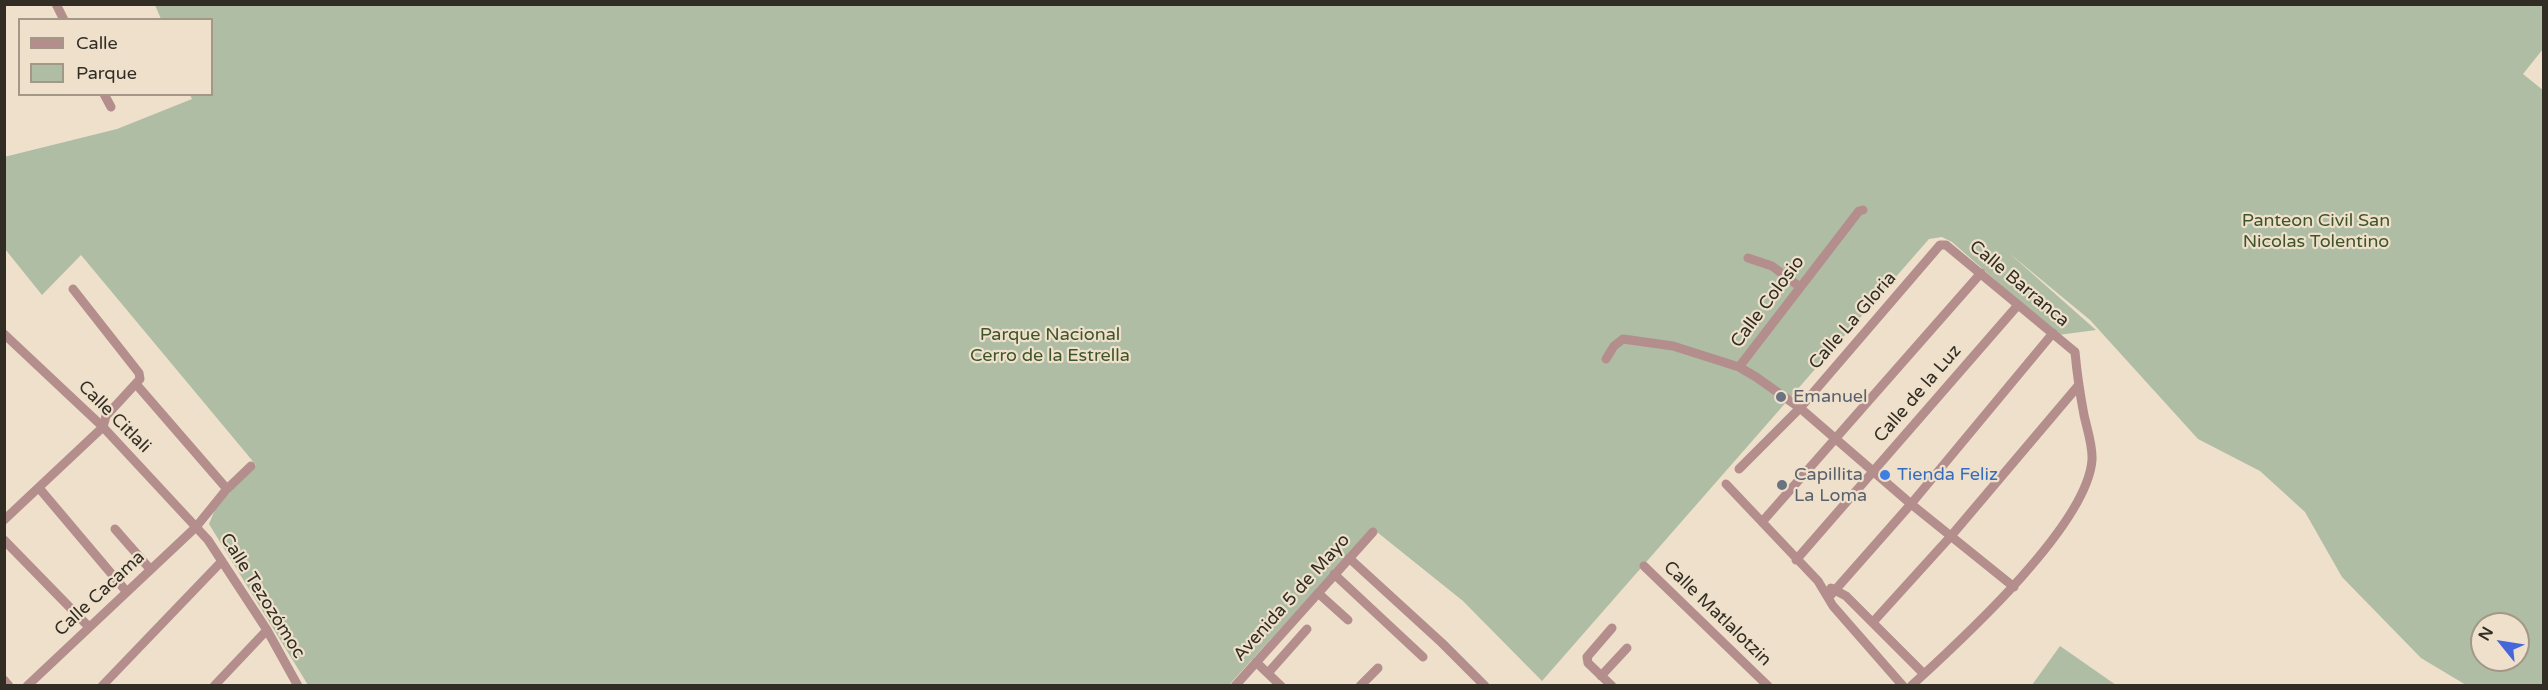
<!DOCTYPE html>
<meta charset="utf-8">
<style>
body{margin:0}
#map{position:relative;width:2548px;height:690px;overflow:hidden;background:#eee0ca;font-family:"Varela Round",sans-serif}
canvas{display:block}
.frame{position:absolute;inset:0;border:6px solid #322d24;pointer-events:none}
.legend{position:absolute;left:18px;top:18px;width:195px;height:78px;box-sizing:border-box;background:#eee0ca;border:2px solid #a39888;margin:0;padding:8px 10px;list-style:none;font-size:18px;color:#322d24}
.legend li{display:flex;align-items:center;gap:12px;height:30px}
.legend b{width:30px;border:2px solid #a39888}
.north{position:absolute;left:2470px;top:612px;width:60px;height:60px;box-sizing:border-box;background:#eee0ca;border:2px solid #a39888;border-radius:50%;rotate:300deg;font-size:16px;font-weight:700;line-height:24px;text-align:center;color:#322d24}
.north::after{content:'';display:block;margin:auto;width:21px;height:27px;background:#4667da;clip-path:polygon(50% 0,100% 100%,50% 72%,0 100%)}
</style>
<div id="map">
<canvas width="2548" height="690"></canvas>
<div class="frame"></div>
<ul class="legend">
<li><b style="height:8px;background:#b48e8c"></b>Calle</li>
<li><b style="height:16px;background:#aebda4"></b>Parque</li>
</ul>
<div class="north">N</div>
</div>
<script>
const ctx = document.querySelector('canvas').getContext('2d');
ctx.lineJoin = 'round';
function fillPath(path, color) { ctx.fillStyle = color; ctx.fill(path, 'evenodd'); }
function stroke(path, color, width, dash) { ctx.strokeStyle = color; ctx.lineWidth = width; ctx.lineCap = dash ? 'butt' : 'round'; ctx.setLineDash(dash || []); ctx.stroke(path); }
function label(font, color, halo, rows, align = 'center') {
  ctx.font = font + ' "Varela Round",sans-serif'; ctx.lineWidth = 4.5; ctx.setLineDash([]); ctx.textBaseline = 'middle'; ctx.strokeStyle = halo; ctx.fillStyle = color; for (const [text, x, y, turn = 0] of rows) {
    ctx.save(); ctx.translate(x, y); ctx.rotate((+turn || 0) * Math.PI / 180); ctx.textAlign = isNaN(turn) ? turn : align; if (halo) ctx.strokeText(text, 0, 0); ctx.fillText(text, 0, 0); ctx.restore();
  }
}
const green = new Path2D(`
 M 155,5 L 2543,5 L 2543,49 L 2523,74 L 2544,91 L 2543,685 L 2466,685 L 2421,658 L 2342,577 L 2305,512 L 2260,471 L 2198,439 L 2090,320 L 2009,253 L 2096,330 L 2058,335 L 1952,242 L 1942,237 L 1929,239 L 1542,681 L 1463,601 L 1372,528 L 1229,685 L 308,685 L 209,524 L 216,507 L 256,465 L 81,255 L 42,295 L 5,249 L 4,157 L 117,129 L 192,99 L 190,95 L 212,94 L 212,20 L 161,19 ZM 2482,624 L 2518,624 L 2518,660 L 2482,660 Z
 M 2060,646 L 2116,685 L 2032,685 Z`);
const street = new Path2D(`
 M 56,4 L 64,20
 M 104,94 L 111,107
 M 1748,258 L 1772,266 L 1800,287
 M 4,334 L 103,427 L 208,540 L 267,630 L 298,686
 M 1606,359 L 1614,346 L 1623,339 L 1673,346 L 1739,367 L 1756,377 L 1800,408 L 1911,504 L 2014,587
 M 1739,367 L 1859,211 L 1863,210
 M 136,384 L 227,489
 M 1739,469 L 1800,408 L 1940,245 L 1946,245 L 2075,352 C 2077,374 2080,394 2084,415 C 2087,429 2093,446 2092,460 C 2087,526 1959,642 1911,686
 M 1726,484 L 1818,581 L 1833,606 L 1903,686
 M 39,488 L 126,591
 M 4,520 L 103,427 L 106,416 L 140,379 L 139,373 L 73,289
 M 1762,522 L 1981,273
 M 115,529 L 150,569
 M 4,540 L 88,626
 M 1349,558 L 1442,643 L 1485,686
 M 1796,560 L 2018,305
 M 1644,566 L 1768,686
 M 1334,574 L 1423,657
 M 1831,588 L 1846,596 L 1924,674
 M 1318,593 L 1348,620
 M 1829,597 L 1911,504 L 2053,333
 M 1873,622 L 1951,536 L 2078,386
 M 1256,662 L 1281,686
 M 1268,673 L 1307,629
 M 1601,676 L 1627,648
 M 4,680 L 9,686
 M 27,686 L 196,527 L 226,490 L 251,466
 M 102,686 L 222,561
 M 214,686 L 267,630
 M 1235,686 L 1373,532
 M 1360,686 L 1378,668
 M 1612,686 L 1588,663 L 1587,657 L 1612,628`);
const markers = [
 [1781,397,6,"#6b7280"],
 [1885,475,6,"#3f7fe0"],
 [1782,485,6,"#6b7280"]
];
const parkNames = [
 ["Panteon Civil San",2316,221],
 ["Nicolas Tolentino",2316,242],
 ["Parque Nacional",1050,335],
 ["Cerro de la Estrella",1050,356]
];
const streetNames = [
 ["Calle Barranca",2019,284,40],
 ["Calle Colosio",1768,302,-53],
 ["Calle La Gloria",1853,321,-49],
 ["Calle de la Luz",1918,394,-49],
 ["Calle Citlali",114,417,45],
 ["Calle Cacama",100,594,-43],
 ["Calle Tezozómoc",262,596,58],
 ["Avenida 5 de Mayo",1292,598,-48],
 ["Calle Matlalotzin",1717,614,44]
];
const worshipNames = [
 ["Emanuel",1793,397],
 ["Capillita",1794,475],
 ["La Loma",1794,496]
];
const shopNames = [
 ["Tienda Feliz",1897,475]
];
fillPath(green, '#aebda4');
stroke(street, '#b48e8c', 9);
for (const [x, y, r, color] of markers) { const dot = new Path2D(); dot.arc(x, y, r, 0, 2 * Math.PI); ctx.fillStyle = color; ctx.fill(dot); stroke(dot, '#eee0ca', 2); }
label('18px', '#3e552a', '#eee0ca', parkNames);
label('18px', '#322d24', '#eee0ca', streetNames);
label('18px', '#5b616d', '#eee0ca', worshipNames, 'left');
label('18px', '#366cbe', '#eee0ca', shopNames, 'left');
</script>
